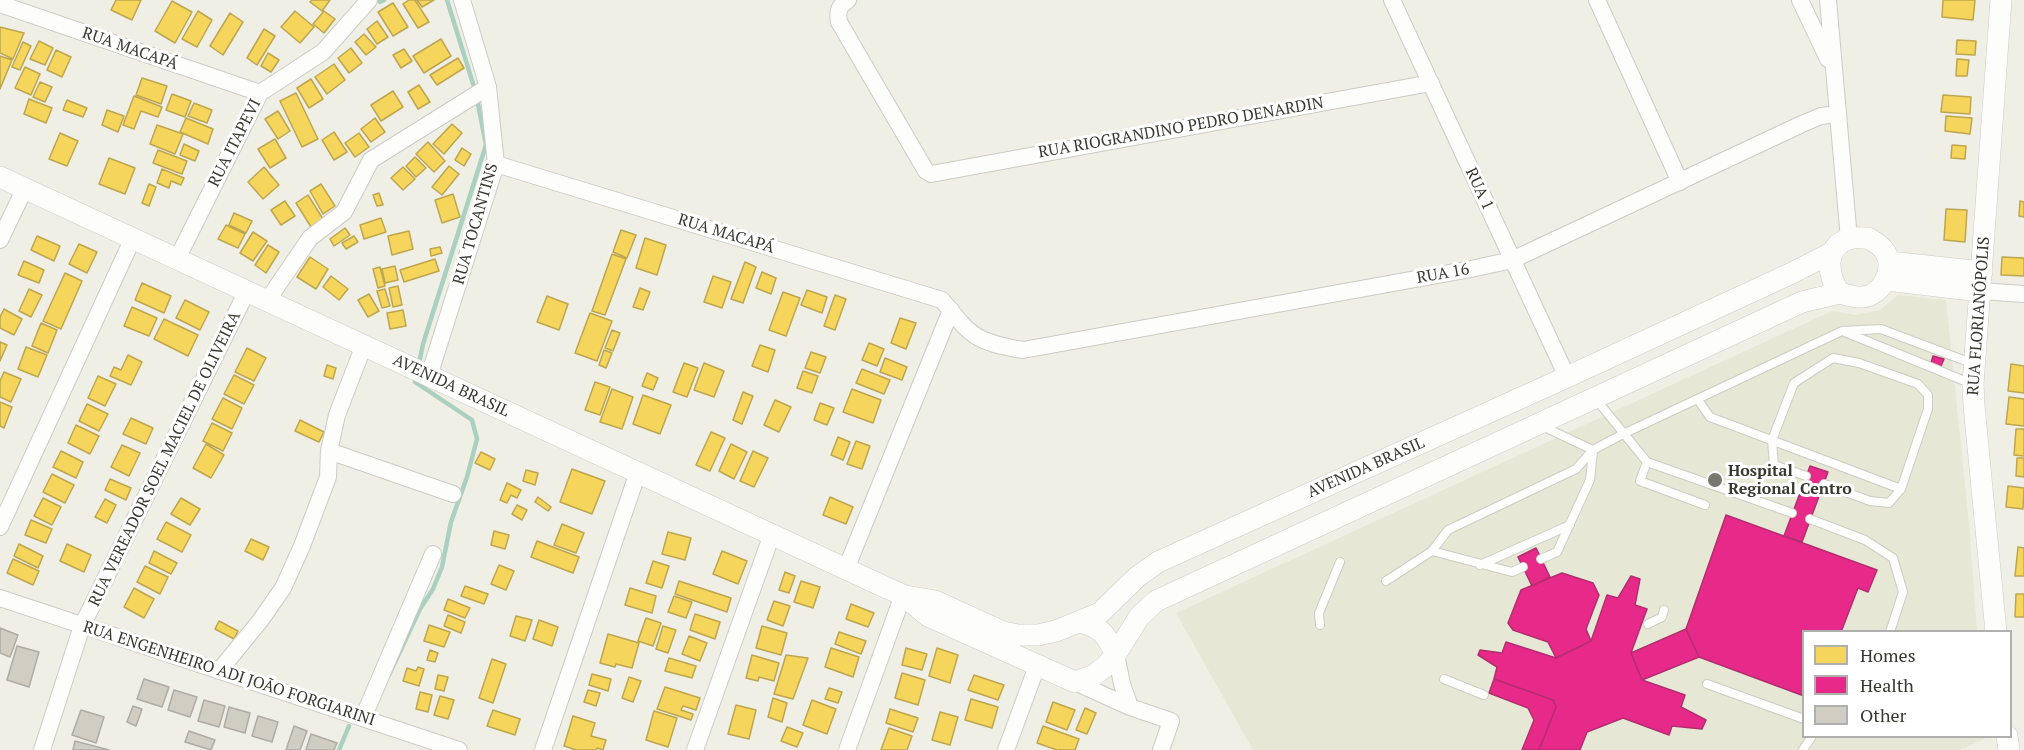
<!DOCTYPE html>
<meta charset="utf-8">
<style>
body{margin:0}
#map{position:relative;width:2024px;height:750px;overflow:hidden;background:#efefe6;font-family:"PT Serif",serif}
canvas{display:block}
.legend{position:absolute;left:1802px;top:630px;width:210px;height:108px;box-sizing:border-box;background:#fff;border:2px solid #afafad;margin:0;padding:8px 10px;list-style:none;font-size:18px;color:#383831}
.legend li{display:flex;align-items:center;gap:12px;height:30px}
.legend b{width:30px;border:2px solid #afafad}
</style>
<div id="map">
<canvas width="2024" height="750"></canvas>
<ul class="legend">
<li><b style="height:16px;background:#f6d55c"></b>Homes</li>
<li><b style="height:16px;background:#e7298a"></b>Health</li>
<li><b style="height:16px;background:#d2cdc2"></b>Other</li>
</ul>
</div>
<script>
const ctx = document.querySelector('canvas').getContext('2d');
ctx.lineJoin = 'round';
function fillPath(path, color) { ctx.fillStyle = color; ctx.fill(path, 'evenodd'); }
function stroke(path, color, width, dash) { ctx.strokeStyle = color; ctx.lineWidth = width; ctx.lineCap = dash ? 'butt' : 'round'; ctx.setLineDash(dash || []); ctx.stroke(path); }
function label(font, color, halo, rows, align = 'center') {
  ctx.font = font + ' "PT Serif",serif'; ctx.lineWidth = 6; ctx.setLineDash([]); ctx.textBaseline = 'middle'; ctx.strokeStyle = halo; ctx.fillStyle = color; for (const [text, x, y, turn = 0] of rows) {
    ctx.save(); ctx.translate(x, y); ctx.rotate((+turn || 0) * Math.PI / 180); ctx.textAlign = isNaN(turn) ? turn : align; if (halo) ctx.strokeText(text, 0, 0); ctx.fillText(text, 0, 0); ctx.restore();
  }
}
const built = new Path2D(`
 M 1898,295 L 1946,300 L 1969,524 L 1977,631 L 1804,632 L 1804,736 L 1984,737 L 1984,739 L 1960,750 L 1253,750 L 1176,613 L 1832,311 L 1856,315 L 1880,310 Z`);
const homes = new Path2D(`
 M 116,0 L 141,0 L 132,20 L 111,10 Z
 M 312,0 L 330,0 L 322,11 L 310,2 Z
 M 409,0 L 415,0 L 429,22 L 418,28 L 403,4 Z
 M 417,0 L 434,0 L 422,7 Z
 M 1943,0 L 1975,0 L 1973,20 L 1942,17 Z
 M 172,1 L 192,12 L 175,43 L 155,31 Z
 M 393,3 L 408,27 L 393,36 L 378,12 Z
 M 198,11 L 212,20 L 197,47 L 182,39 Z
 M 295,11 L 314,27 L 300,43 L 281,27 Z
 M 324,11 L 335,19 L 324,33 L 313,24 Z
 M 230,13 L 243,22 L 223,55 L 210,46 Z
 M 377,21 L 388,37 L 377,44 L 367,29 Z
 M 0,27 L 24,33 L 13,59 L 0,53 Z
 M 264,29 L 275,36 L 257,65 L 247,58 Z
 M 364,34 L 376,47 L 366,55 L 355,42 Z
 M 441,39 L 451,56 L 424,73 L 413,56 Z
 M 1957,40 L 1976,41 L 1975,55 L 1956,54 Z
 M 39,41 L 53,48 L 45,65 L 30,59 Z
 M 23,42 L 31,46 L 20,70 L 12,67 Z
 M 351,48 L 362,63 L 349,73 L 338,58 Z
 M 404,49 L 412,61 L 401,68 L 393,55 Z
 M 56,50 L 71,57 L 62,77 L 47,70 Z
 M 268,53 L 279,60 L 271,72 L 261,66 Z
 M 0,56 L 12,60 L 0,89 Z
 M 458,58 L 464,68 L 437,85 L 430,75 Z
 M 1957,59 L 1969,60 L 1967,76 L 1956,76 Z
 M 334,64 L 345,80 L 327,94 L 315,77 Z
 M 25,67 L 40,74 L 31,95 L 15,88 Z
 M 142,78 L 167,86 L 161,104 L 136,95 Z
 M 311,79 L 323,99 L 309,108 L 297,88 Z
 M 40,82 L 52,87 L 45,102 L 33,97 Z
 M 419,85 L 430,102 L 418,109 L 408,92 Z
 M 393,91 L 403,107 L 381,121 L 371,105 Z
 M 296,93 L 318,139 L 302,147 L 280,101 Z
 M 172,94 L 191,101 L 185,117 L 166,110 Z
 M 1943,95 L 1971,97 L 1970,114 L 1941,112 Z
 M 134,96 L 162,107 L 158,117 L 141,111 L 134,129 L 123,125 Z
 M 29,99 L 52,108 L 46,123 L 24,114 Z
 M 67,100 L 87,108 L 83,117 L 63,110 Z
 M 194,103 L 212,110 L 207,123 L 188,116 Z
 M 107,110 L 124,116 L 118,132 L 102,125 Z
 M 278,111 L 290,131 L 278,139 L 265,119 Z
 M 1946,116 L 1972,118 L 1970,134 L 1945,131 Z
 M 186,118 L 213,129 L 208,144 L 180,132 Z
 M 375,118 L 385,132 L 371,142 L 361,129 Z
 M 452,124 L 462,133 L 444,154 L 433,144 Z
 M 157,125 L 183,134 L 175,154 L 150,144 Z
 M 334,132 L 347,152 L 334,160 L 322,140 Z
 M 60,133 L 78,141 L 67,166 L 49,159 Z
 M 359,133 L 369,147 L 355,157 L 345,143 Z
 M 275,139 L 286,158 L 270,168 L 258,149 Z
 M 428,142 L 445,161 L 434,172 L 416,154 Z
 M 184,144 L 199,151 L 195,161 L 180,155 Z
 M 1952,145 L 1966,146 L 1965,159 L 1951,158 Z
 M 462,148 L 471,154 L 464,166 L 455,160 Z
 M 158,150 L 187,161 L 182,174 L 153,163 Z
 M 415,157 L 426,168 L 416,177 L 406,166 Z
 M 109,158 L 135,168 L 125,194 L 99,184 Z
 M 449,166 L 459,174 L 442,195 L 432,187 Z
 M 264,167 L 279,185 L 263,199 L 248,182 Z
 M 403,167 L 415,179 L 403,190 L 391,178 Z
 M 162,169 L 184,178 L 181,185 L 171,181 L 169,188 L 157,183 Z
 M 149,184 L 156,187 L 149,206 L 142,203 Z
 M 321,184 L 335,206 L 323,214 L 310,191 Z
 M 379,193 L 383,205 L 377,206 L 373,195 Z
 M 453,194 L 460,217 L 442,223 L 435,200 Z
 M 308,195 L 323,219 L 311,227 L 296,203 Z
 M 285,201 L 295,216 L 281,225 L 271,210 Z
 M 2020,201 L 2024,202 L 2024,217 L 2019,216 Z
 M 1946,209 L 1967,210 L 1965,242 L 1944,240 Z
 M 234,213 L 252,221 L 246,233 L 229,225 Z
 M 381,218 L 386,232 L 364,239 L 360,225 Z
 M 226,225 L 245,234 L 238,248 L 218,239 Z
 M 345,228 L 350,235 L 334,246 L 330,239 Z
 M 621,230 L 636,235 L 627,258 L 613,252 Z
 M 409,231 L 413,249 L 392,255 L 388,236 Z
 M 253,232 L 267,241 L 253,261 L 240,253 Z
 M 37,236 L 60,246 L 54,261 L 31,250 Z
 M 354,236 L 358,242 L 346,249 L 342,243 Z
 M 645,238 L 666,245 L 657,275 L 636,268 Z
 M 79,244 L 97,252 L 87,273 L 69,264 Z
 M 268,245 L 279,252 L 266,273 L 255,265 Z
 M 440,247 L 442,253 L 431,256 L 430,249 Z
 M 612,254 L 626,259 L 605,315 L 592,311 Z
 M 310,257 L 328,269 L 316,289 L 297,277 Z
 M 2002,257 L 2024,258 L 2024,276 L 2001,275 Z
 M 435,259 L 439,271 L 404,282 L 400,270 Z
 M 24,261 L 44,270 L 39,283 L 18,275 Z
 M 745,262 L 756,267 L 743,303 L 731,299 Z
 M 395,266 L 398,280 L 385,283 L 382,269 Z
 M 380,267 L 385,286 L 378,288 L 373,269 Z
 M 762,272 L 776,278 L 771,294 L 756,288 Z
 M 65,273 L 82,281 L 61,329 L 43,321 Z
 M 331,276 L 348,289 L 339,300 L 323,287 Z
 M 713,276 L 731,282 L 722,308 L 704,302 Z
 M 142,283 L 171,296 L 164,313 L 135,300 Z
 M 398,286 L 402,305 L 393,307 L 389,288 Z
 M 640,288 L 650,292 L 643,310 L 633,307 Z
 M 29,289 L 42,295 L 31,317 L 19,311 Z
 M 385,289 L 390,306 L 382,308 L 377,291 Z
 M 807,290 L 827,297 L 822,313 L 801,305 Z
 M 783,292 L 800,298 L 786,336 L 769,330 Z
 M 369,294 L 379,311 L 368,317 L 358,300 Z
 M 835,295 L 846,299 L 835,330 L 824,326 Z
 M 547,296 L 568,304 L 559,330 L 537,322 Z
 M 185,300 L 209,312 L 200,330 L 176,318 Z
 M 132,307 L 157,318 L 149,336 L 124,326 Z
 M 4,309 L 22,319 L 14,335 L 0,328 L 0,317 Z
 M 403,310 L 406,326 L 390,329 L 387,313 Z
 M 590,313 L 612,321 L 597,361 L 575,353 Z
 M 900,318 L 916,323 L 906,349 L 891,343 Z
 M 164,319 L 198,335 L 188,356 L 154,339 Z
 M 41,323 L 57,330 L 48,353 L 32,346 Z
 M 612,330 L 620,333 L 613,351 L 605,348 Z
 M 0,342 L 7,345 L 0,361 Z
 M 869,343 L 884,349 L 877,366 L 862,360 Z
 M 760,345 L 775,350 L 768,372 L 752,366 Z
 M 26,347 L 47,355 L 38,377 L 18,369 Z
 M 247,348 L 266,358 L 254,381 L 235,372 Z
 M 604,350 L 612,353 L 606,368 L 599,365 Z
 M 811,352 L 826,357 L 820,373 L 805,368 Z
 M 128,355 L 142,362 L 131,385 L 110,376 L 114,367 L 121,370 Z
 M 885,358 L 907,367 L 902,380 L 880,372 Z
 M 684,363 L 698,368 L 687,397 L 673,392 Z
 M 704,363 L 724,371 L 714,397 L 694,390 Z
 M 2011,364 L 2024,366 L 2024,393 L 2008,391 Z
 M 327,365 L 336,368 L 333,379 L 324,376 Z
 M 862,369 L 890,380 L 884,394 L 856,383 Z
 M 803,371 L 818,376 L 812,393 L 797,388 Z
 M 4,372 L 21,379 L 11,402 L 0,397 L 0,381 Z
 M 647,373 L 658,378 L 653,390 L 642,386 Z
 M 234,375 L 254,385 L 244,404 L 224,394 Z
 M 98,376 L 116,384 L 105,406 L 88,398 Z
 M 595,382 L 610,387 L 600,415 L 585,410 Z
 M 612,389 L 633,397 L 622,429 L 600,422 Z
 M 852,389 L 881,400 L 873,423 L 843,412 Z
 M 743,392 L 753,396 L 742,424 L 733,420 Z
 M 643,395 L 671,405 L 660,434 L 633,424 Z
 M 2009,397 L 2024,399 L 2024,426 L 2006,424 Z
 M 223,398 L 242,408 L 232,429 L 212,419 Z
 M 775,400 L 791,407 L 779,432 L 764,425 Z
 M 0,402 L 12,407 L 4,428 L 0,426 Z
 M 820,403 L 834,408 L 827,425 L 814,420 Z
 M 87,404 L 108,414 L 99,431 L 79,421 Z
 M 131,418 L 153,428 L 146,444 L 123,434 Z
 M 300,420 L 324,432 L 319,442 L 295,431 Z
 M 212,423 L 232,433 L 223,451 L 203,441 Z
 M 76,425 L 99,436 L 90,454 L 68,443 Z
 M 2016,429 L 2024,429 L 2024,456 L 2014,455 Z
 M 711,432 L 725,438 L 710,471 L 696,465 Z
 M 838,437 L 850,442 L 843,460 L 831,455 Z
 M 856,441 L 870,446 L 862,469 L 847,464 Z
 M 206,444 L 224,455 L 211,478 L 193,468 Z
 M 731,444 L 747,452 L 734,479 L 719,471 Z
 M 122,445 L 140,453 L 129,476 L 111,467 Z
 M 61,451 L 83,462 L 76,478 L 53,467 Z
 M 753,451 L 768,458 L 754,487 L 740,481 Z
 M 481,452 L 495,459 L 490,470 L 475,463 Z
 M 2017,458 L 2024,458 L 2024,477 L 2016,476 Z
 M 572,469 L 605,481 L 592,514 L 560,502 Z
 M 526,470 L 538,473 L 535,485 L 523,481 Z
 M 52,474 L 74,485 L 65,503 L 43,492 Z
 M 110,479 L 131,488 L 126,500 L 105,490 Z
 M 507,483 L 521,490 L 517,498 L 511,495 L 507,503 L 500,500 Z
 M 2008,486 L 2024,488 L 2023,509 L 2006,507 Z
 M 538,497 L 551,507 L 548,511 L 535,502 Z
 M 830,497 L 853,507 L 846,524 L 823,515 Z
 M 43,498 L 61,507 L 52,525 L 34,516 Z
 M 181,498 L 200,509 L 190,525 L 171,514 Z
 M 105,499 L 116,505 L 107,523 L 95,517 Z
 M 517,505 L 527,510 L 522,520 L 512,514 Z
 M 31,520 L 52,529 L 46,543 L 25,535 Z
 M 166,522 L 191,535 L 182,552 L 157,539 Z
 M 562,524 L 584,533 L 576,553 L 554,545 Z
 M 494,531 L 509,535 L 505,549 L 491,545 Z
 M 668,532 L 691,538 L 685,560 L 662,554 Z
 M 251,539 L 269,547 L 263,560 L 245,551 Z
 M 537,541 L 579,557 L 573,573 L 531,557 Z
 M 19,544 L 43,556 L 38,568 L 14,556 Z
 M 67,544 L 91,555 L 84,572 L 60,561 Z
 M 2018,547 L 2024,548 L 2024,576 L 2015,576 Z
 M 154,551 L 177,563 L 171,574 L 149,563 Z
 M 722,551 L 747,561 L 738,584 L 713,574 Z
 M 13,559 L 39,571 L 33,585 L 7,573 Z
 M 653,561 L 669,566 L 662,588 L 646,583 Z
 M 499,565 L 514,571 L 506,590 L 491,584 Z
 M 145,566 L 168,577 L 160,594 L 137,582 Z
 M 785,572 L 795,576 L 789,593 L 779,590 Z
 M 679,581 L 731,598 L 727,612 L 675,594 Z
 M 801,581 L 820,587 L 813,608 L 794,602 Z
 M 465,586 L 488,594 L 484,604 L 461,596 Z
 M 134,588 L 154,599 L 144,618 L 124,607 Z
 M 630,588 L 656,596 L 652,613 L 625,605 Z
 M 2016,594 L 2024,594 L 2024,617 L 2015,617 Z
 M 674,596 L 692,602 L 686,618 L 668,612 Z
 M 448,599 L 470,608 L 465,618 L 444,610 Z
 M 774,601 L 790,606 L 783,626 L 767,620 Z
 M 851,604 L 874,613 L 868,627 L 846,619 Z
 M 695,614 L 720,622 L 715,639 L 690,630 Z
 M 448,615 L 465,622 L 461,633 L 444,626 Z
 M 516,616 L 532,620 L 525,641 L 510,636 Z
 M 646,618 L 661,623 L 653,646 L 638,641 Z
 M 539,620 L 558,627 L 552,646 L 533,639 Z
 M 219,621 L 238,631 L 234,639 L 215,629 Z
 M 429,625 L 450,632 L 444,647 L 424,641 Z
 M 663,626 L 676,630 L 668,653 L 656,649 Z
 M 762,626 L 787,633 L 781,655 L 756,648 Z
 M 839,632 L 866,641 L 861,654 L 835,644 Z
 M 608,634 L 639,643 L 632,668 L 616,664 L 615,667 L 600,663 Z
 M 689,636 L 707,643 L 700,661 L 682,654 Z
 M 831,648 L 859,657 L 853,677 L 825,667 Z
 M 906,648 L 927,654 L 922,670 L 902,665 Z
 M 937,648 L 958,655 L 950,683 L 929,676 Z
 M 430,650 L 438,653 L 435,662 L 427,660 Z
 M 752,655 L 779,663 L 774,681 L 759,677 L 758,681 L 746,678 Z
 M 786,655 L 808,658 L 793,699 L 774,694 Z
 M 669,658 L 696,666 L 692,678 L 665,671 Z
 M 492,659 L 506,664 L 493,703 L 479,698 Z
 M 418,667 L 424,669 L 419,686 L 403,681 L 407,668 L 416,671 Z
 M 902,673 L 925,680 L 918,705 L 895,698 Z
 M 592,674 L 611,679 L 608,691 L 589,685 Z
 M 438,675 L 448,677 L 444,691 L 435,689 Z
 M 974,675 L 1004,685 L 998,700 L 968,690 Z
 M 629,677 L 641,681 L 633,702 L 622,698 Z
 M 665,687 L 700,698 L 696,710 L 683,706 L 681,710 L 693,714 L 691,720 L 657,709 Z
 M 829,688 L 842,692 L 838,703 L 825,699 Z
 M 588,690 L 600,693 L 596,706 L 584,702 Z
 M 420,692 L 432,695 L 428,712 L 416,709 Z
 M 440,696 L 454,700 L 448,719 L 434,715 Z
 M 773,698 L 787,703 L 782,722 L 768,717 Z
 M 971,699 L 998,707 L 992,728 L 965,720 Z
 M 812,700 L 836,709 L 827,734 L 803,725 Z
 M 1053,702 L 1075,710 L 1067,730 L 1046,722 Z
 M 736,705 L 756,710 L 749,739 L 728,734 Z
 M 1085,708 L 1096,713 L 1087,734 L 1076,730 Z
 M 890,709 L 918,718 L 913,732 L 886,723 Z
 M 493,710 L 520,719 L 515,735 L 487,726 Z
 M 654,711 L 677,718 L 668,747 L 646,740 Z
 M 940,712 L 958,717 L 950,745 L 932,740 Z
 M 573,716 L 595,723 L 591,736 L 606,740 L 603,750 L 597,748 L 596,750 L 576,750 L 564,746 Z
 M 1043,726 L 1079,739 L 1075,750 L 1057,750 L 1037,743 Z
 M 787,727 L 803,733 L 797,747 L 781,741 Z
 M 889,728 L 912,736 L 907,750 L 881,750 Z`);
const health = new Path2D(`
 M 1933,356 L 1944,359 L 1941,366 L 1931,363 Z
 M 1810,466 L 1828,472 L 1802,542 L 1784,536 Z
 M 1726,515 L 1877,570 L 1868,592 L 1858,588 L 1841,632 L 1804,632 L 1804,696 L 1699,657 L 1686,629 Z
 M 1536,548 L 1550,577 L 1532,586 L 1518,557 Z
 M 1562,573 L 1593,583 L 1599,595 L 1586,629 L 1591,641 L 1556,658 L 1548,642 L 1513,630 L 1508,623 L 1521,590 Z
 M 1631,576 L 1640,579 L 1635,605 L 1647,609 L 1631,653 L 1642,680 L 1685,695 L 1681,707 L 1706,720 L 1702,729 L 1672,726 L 1669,735 L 1623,718 L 1587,732 L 1580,750 L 1539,750 L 1556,707 L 1553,700 L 1494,679 L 1497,667 L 1478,655 L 1480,650 L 1502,653 L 1506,642 L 1556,658 L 1591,641 L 1607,595 L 1618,598 Z
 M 1686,629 L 1699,657 L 1642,680 L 1631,653 Z
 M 1494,679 L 1553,700 L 1556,707 L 1539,750 L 1522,750 L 1534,720 L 1528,708 L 1489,693 Z`);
const stream = new Path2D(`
 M 377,0 L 380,2 L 384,0
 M 447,0 L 475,90
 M 419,364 L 423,344 L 486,145 L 477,99
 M 389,675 L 420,609 L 433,589 L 442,567 L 451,522 L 467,477 L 477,439 L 472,420 L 415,382 L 416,375
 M 339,750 L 349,726`);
const building = new Path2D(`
 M 0,628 L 18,635 L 10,657 L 0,653 Z
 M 17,646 L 39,652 L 29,687 L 7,680 Z
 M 144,679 L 169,687 L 162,707 L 137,699 Z
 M 174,690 L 197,697 L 190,717 L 168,710 Z
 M 204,700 L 225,706 L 219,727 L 198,721 Z
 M 133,706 L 142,709 L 136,726 L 127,722 Z
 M 229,707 L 250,713 L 245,733 L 224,727 Z
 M 81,710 L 104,717 L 96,743 L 72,735 Z
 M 258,716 L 278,722 L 272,742 L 252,736 Z
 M 294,726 L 307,731 L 300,750 L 286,750 Z
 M 189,731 L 215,740 L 211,750 L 185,742 Z
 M 311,734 L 337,743 L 334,750 L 306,750 Z
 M 75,741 L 109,750 L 73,750 Z`);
const service = new Path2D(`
 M 1845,332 L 1972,384
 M 1595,398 L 1647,462 L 1792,513
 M 1698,400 L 1710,417 L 1901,489
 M 1542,426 L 1593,450
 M 1647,462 L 1640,481 L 1705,505
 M 1806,476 L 1774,465 L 1772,440 L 1794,383 L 1833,358 L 1859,363 L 1918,384 L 1928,395 L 1928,409 L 1901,489 L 1889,503 L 1870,501 L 1824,484
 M 1810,519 L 1865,540 L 1893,558 L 1903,592 L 1890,632
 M 1432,551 L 1512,572 L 1523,567
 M 1541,559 L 1557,552 L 1590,480 L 1593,451
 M 1480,565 L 1570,525
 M 1386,581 L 1432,551 L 1448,530 L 1576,469 L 1593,450 L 1623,434 L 1842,331 L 1881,329 L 1974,364
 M 1648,624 L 1662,617 L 1664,610
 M 1320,625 L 1319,613 L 1340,562
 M 1444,679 L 1484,695
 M 1707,684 L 1804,719
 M 1803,750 L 1812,736`);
const minor = new Path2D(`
 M 848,0 C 839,6 837,11 839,22 L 926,171 L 931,174 L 1431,83
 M 1392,0 L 1567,377
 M 1597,0 L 1680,182
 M 1800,0 L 1828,59
 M 1828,0 L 1849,239
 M 0,4 L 260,93
 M 496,164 L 942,300 C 971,336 975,342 1023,350 L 1471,269 L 1512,260 L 1802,124 L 1821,116 L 1838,114
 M 0,240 L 25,188
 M 177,259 L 260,93 L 323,52 L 369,0
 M 1980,291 L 2024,294
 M 267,301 L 310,238 L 344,212 L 371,160 L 488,87
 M 429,376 L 496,164 L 488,87 L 462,0
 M 329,451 L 453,494
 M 0,527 L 133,238
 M 846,569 L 951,310
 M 0,598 L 459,750
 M 1116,654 L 1122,684 L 1130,707
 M 219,671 L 260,621 L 283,588 L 302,546 L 328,477 L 329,451 L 337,415 L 364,345
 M 1075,682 L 1130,707 L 1171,721 L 1161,750
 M 363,718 L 433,554
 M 42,750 L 82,626 L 247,291
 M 543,750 L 638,472
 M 695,750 L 772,534
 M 847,750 L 903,595
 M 1006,750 L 1037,666`);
const tertiary = new Path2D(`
 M 0,177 L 887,588 L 903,595 L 928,616 L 1075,682 L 1094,675 L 1106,666 L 1116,654 L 1139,617 L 1156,601 L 1802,302 L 1839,293
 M 1868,238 C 1873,241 1880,245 1883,249 C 1897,266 1884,295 1862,297 C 1855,298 1846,294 1839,293 C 1828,275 1823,248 1848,239 C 1854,237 1862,238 1868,238 Z
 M 1890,262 L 1982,272
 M 1886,280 L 1980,291
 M 906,596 L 935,601 L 1003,632 L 1018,635 L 1038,635 L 1056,631 L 1100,613 L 1137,577 L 1158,562 L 1567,377 L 1792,273 L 1833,252
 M 1080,622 C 1103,628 1105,634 1116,654
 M 1996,632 L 1974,406 L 1973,384 L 2001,0
 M 2007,736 L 2009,750`);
const markers = [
 [1715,480,8,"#787870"]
];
const streetNames = [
 ["RUA MACAPÁ",130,49,19],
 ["RUA RIOGRANDINO PEDRO DENARDIN",1181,128,-10],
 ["RUA ITAPEVI",235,143,-63],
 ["RUA 1",1479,189,65],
 ["RUA TOCANTINS",476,224,-74],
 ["RUA MACAPÁ",726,234,17],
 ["RUA 16",1443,274,-10],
 ["RUA FLORIANÓPOLIS",1979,316,-86],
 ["AVENIDA BRASIL",451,386,25],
 ["RUA VEREADOR SOEL MACIEL DE OLIVEIRA",165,459,-64],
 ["AVENIDA BRASIL",1366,468,-24],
 ["RUA ENGENHEIRO ADI JOÃO FORGIARINI",229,674,18]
];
const poiNames = [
 ["Hospital",1728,471],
 ["Regional Centro",1728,489]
];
fillPath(built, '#e7e7d5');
fillPath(homes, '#f6d55c');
stroke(homes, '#bda64f', 1.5);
fillPath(health, '#e7298a');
stroke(health, '#b22e6f', 1.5);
stroke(stream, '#acd0bf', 4.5);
fillPath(building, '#d2cdc2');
stroke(building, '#aeaca5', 1.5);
stroke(service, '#ccccc6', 10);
stroke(minor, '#ccccc6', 18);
stroke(tertiary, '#ccccc6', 22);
stroke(service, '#fdfdfb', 8);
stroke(minor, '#fdfdfb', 16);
stroke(tertiary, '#fdfdfb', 21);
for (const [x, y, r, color] of markers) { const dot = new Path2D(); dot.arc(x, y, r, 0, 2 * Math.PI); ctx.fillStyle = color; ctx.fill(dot); stroke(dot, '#fff', 2); }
label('16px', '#383831', '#fff', streetNames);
label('bold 16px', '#383831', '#fff', poiNames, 'left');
</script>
